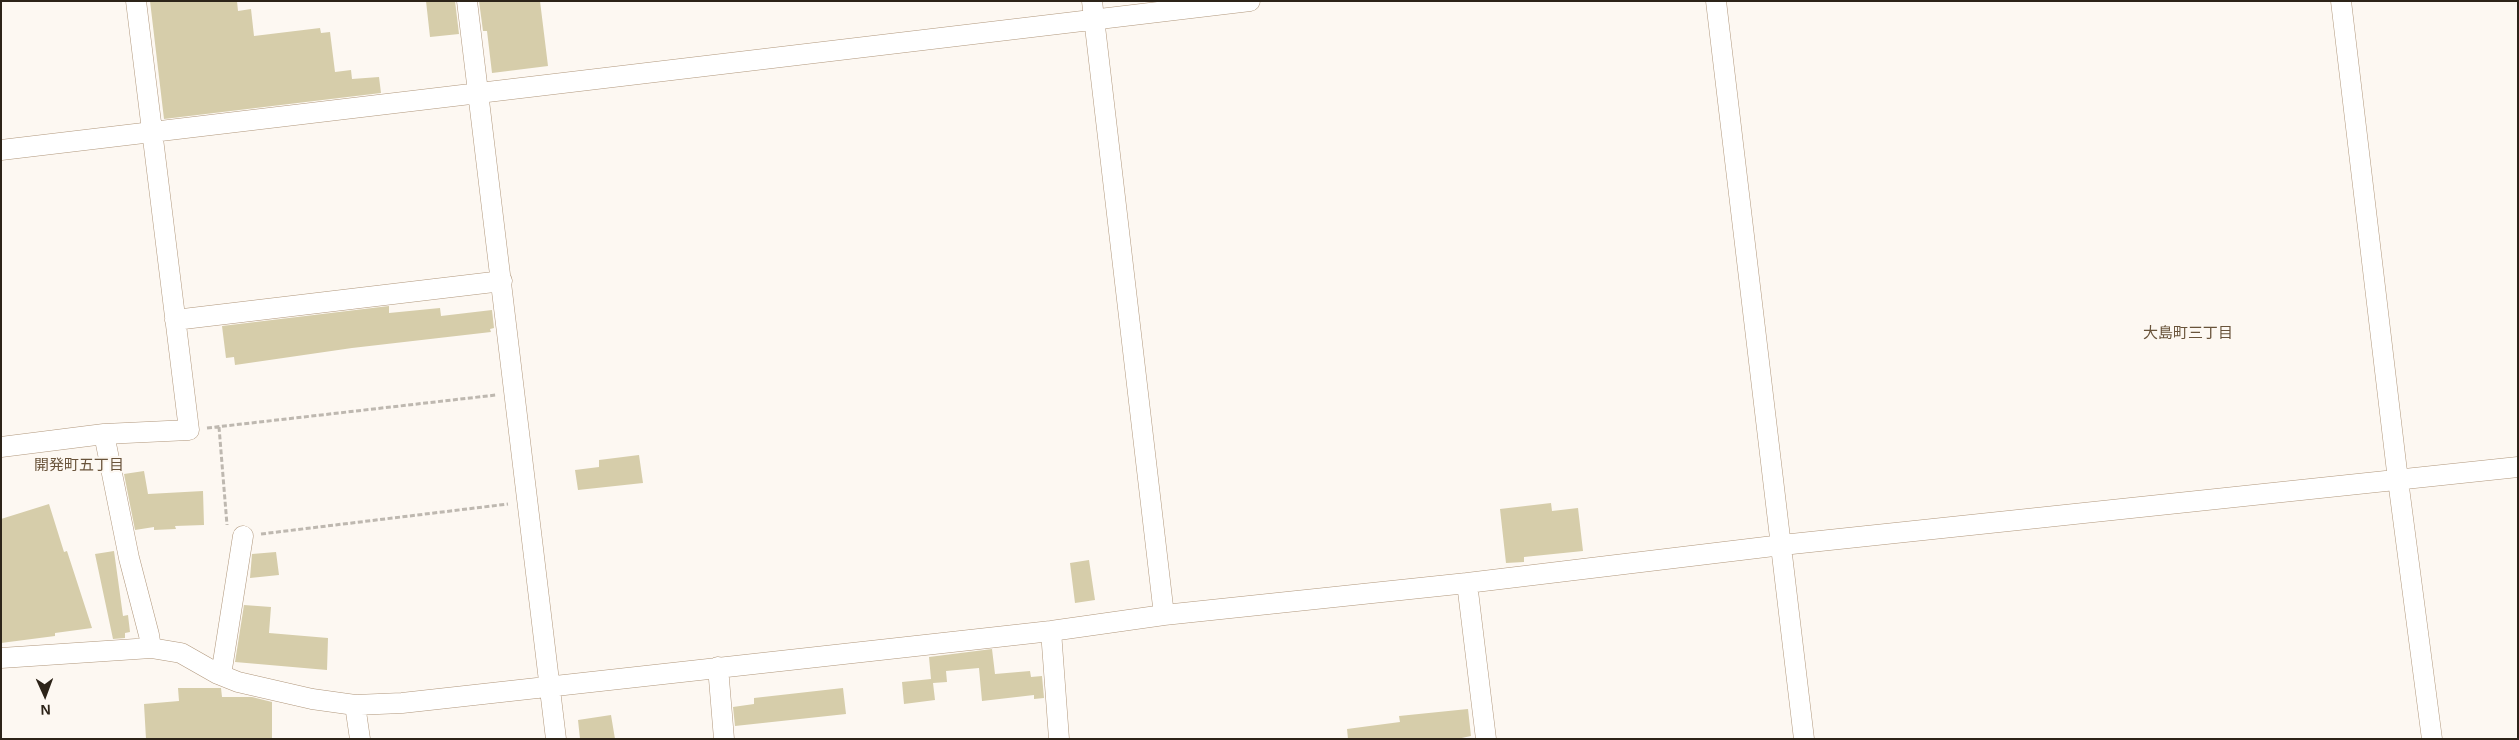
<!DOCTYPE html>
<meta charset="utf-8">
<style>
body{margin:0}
#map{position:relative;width:2519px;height:740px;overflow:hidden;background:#fdf8f2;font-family:Helvetica,sans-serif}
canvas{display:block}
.frame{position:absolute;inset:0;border:2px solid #2d2419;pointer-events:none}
.north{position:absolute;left:20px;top:670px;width:50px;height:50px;-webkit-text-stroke:4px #fdf8f2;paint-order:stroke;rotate:178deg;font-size:14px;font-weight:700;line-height:20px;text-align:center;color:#2d2419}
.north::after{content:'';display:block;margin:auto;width:18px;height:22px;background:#2d2419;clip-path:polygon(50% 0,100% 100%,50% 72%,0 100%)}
</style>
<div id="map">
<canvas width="2519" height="740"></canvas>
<div class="frame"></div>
<div class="north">N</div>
</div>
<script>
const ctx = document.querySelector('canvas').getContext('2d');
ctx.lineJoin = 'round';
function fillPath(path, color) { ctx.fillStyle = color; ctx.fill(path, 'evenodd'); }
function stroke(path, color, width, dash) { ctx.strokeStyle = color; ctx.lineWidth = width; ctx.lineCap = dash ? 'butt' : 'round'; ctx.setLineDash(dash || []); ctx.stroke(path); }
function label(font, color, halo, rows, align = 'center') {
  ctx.font = font + ' Helvetica,"Noto Sans JP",sans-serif'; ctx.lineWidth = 4; ctx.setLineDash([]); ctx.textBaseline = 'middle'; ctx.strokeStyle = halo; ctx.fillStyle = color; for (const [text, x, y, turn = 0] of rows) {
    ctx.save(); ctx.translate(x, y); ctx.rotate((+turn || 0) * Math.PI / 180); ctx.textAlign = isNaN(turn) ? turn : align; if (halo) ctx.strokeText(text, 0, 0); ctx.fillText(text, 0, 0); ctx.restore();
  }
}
const building = new Path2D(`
 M 150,1 L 237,1 L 238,11 L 251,9 L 254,36 L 320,28 L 321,33 L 330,32 L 335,72 L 351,70 L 352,79 L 379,77 L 381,93 L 164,119 Z
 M 426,1 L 455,1 L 459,34 L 430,37 Z
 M 479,1 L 540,1 L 548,66 L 492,73 L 487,31 L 483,31 Z
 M 389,306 L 389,313 L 440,308 L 441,316 L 492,310 L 494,328 L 490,329 L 491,332 L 352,348 L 235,365 L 234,357 L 226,358 L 222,326 Z
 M 639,455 L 643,483 L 578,490 L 575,470 L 599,467 L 599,460 Z
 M 144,471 L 148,494 L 203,491 L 204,525 L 175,526 L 176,529 L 154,530 L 154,527 L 135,530 L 124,474 Z
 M 1551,503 L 1552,511 L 1578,508 L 1583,551 L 1524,557 L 1524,562 L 1506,563 L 1500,509 Z
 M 49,504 L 64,552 L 67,551 L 92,628 L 55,633 L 55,636 L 1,643 L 1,519 Z
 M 114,551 L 123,616 L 128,615 L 130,632 L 125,633 L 125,638 L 113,639 L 95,554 Z
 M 276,552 L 279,575 L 250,578 L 252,554 Z
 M 1089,560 L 1095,600 L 1075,603 L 1070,563 Z
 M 244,605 L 271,607 L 269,633 L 328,638 L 327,670 L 235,662 Z
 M 992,649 L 995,674 L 1030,671 L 1031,677 L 1042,676 L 1044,698 L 1034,699 L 1034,695 L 982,701 L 979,668 L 946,671 L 947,682 L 933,683 L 935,700 L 904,704 L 902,682 L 931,679 L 929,657 Z
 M 178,688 L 221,688 L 222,697 L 252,697 L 272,702 L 272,739 L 146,739 L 144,704 L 179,701 Z
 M 843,688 L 846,714 L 735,726 L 733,707 L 754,704 L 754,698 Z
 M 1468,709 L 1471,736 L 1457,739 L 1348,739 L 1347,729 L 1400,722 L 1399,716 Z
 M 611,715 L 615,739 L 580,739 L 578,720 Z`);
const path = new Path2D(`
 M 219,427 L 227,525
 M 207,428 L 496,395
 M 261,534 L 508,504`);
const minor = new Path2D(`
 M 467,1 L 556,739
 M 1092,1 L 1164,615
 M 1716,1 L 1804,739
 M 2341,1 L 2398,480 L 2432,739
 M 1,150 L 1250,1
 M 175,320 L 502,281
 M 104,434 L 129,558 L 149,635 L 151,648
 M 1,447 L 104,434 L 189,430 L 136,1
 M 1467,583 L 1486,739
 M 1051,631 L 1059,739
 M 1,658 L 151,648 L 181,653 L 218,674 L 238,682 L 312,699 L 355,705 L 402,703 L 1051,631 L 1164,615 L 1467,583 L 1782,545 L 2518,467
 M 718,667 L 724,739
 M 221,675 L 243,536
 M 355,705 L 360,739`);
const neighbourhoodNames = [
 ["大島町三丁目",2188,334],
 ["開発町五丁目",79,466]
];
fillPath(building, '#d6cdaa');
stroke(minor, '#b0977c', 21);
stroke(path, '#beb8b0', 3, [5, 2.5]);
stroke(minor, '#fff', 20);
label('15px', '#69533a', '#fdf8f2', neighbourhoodNames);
</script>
